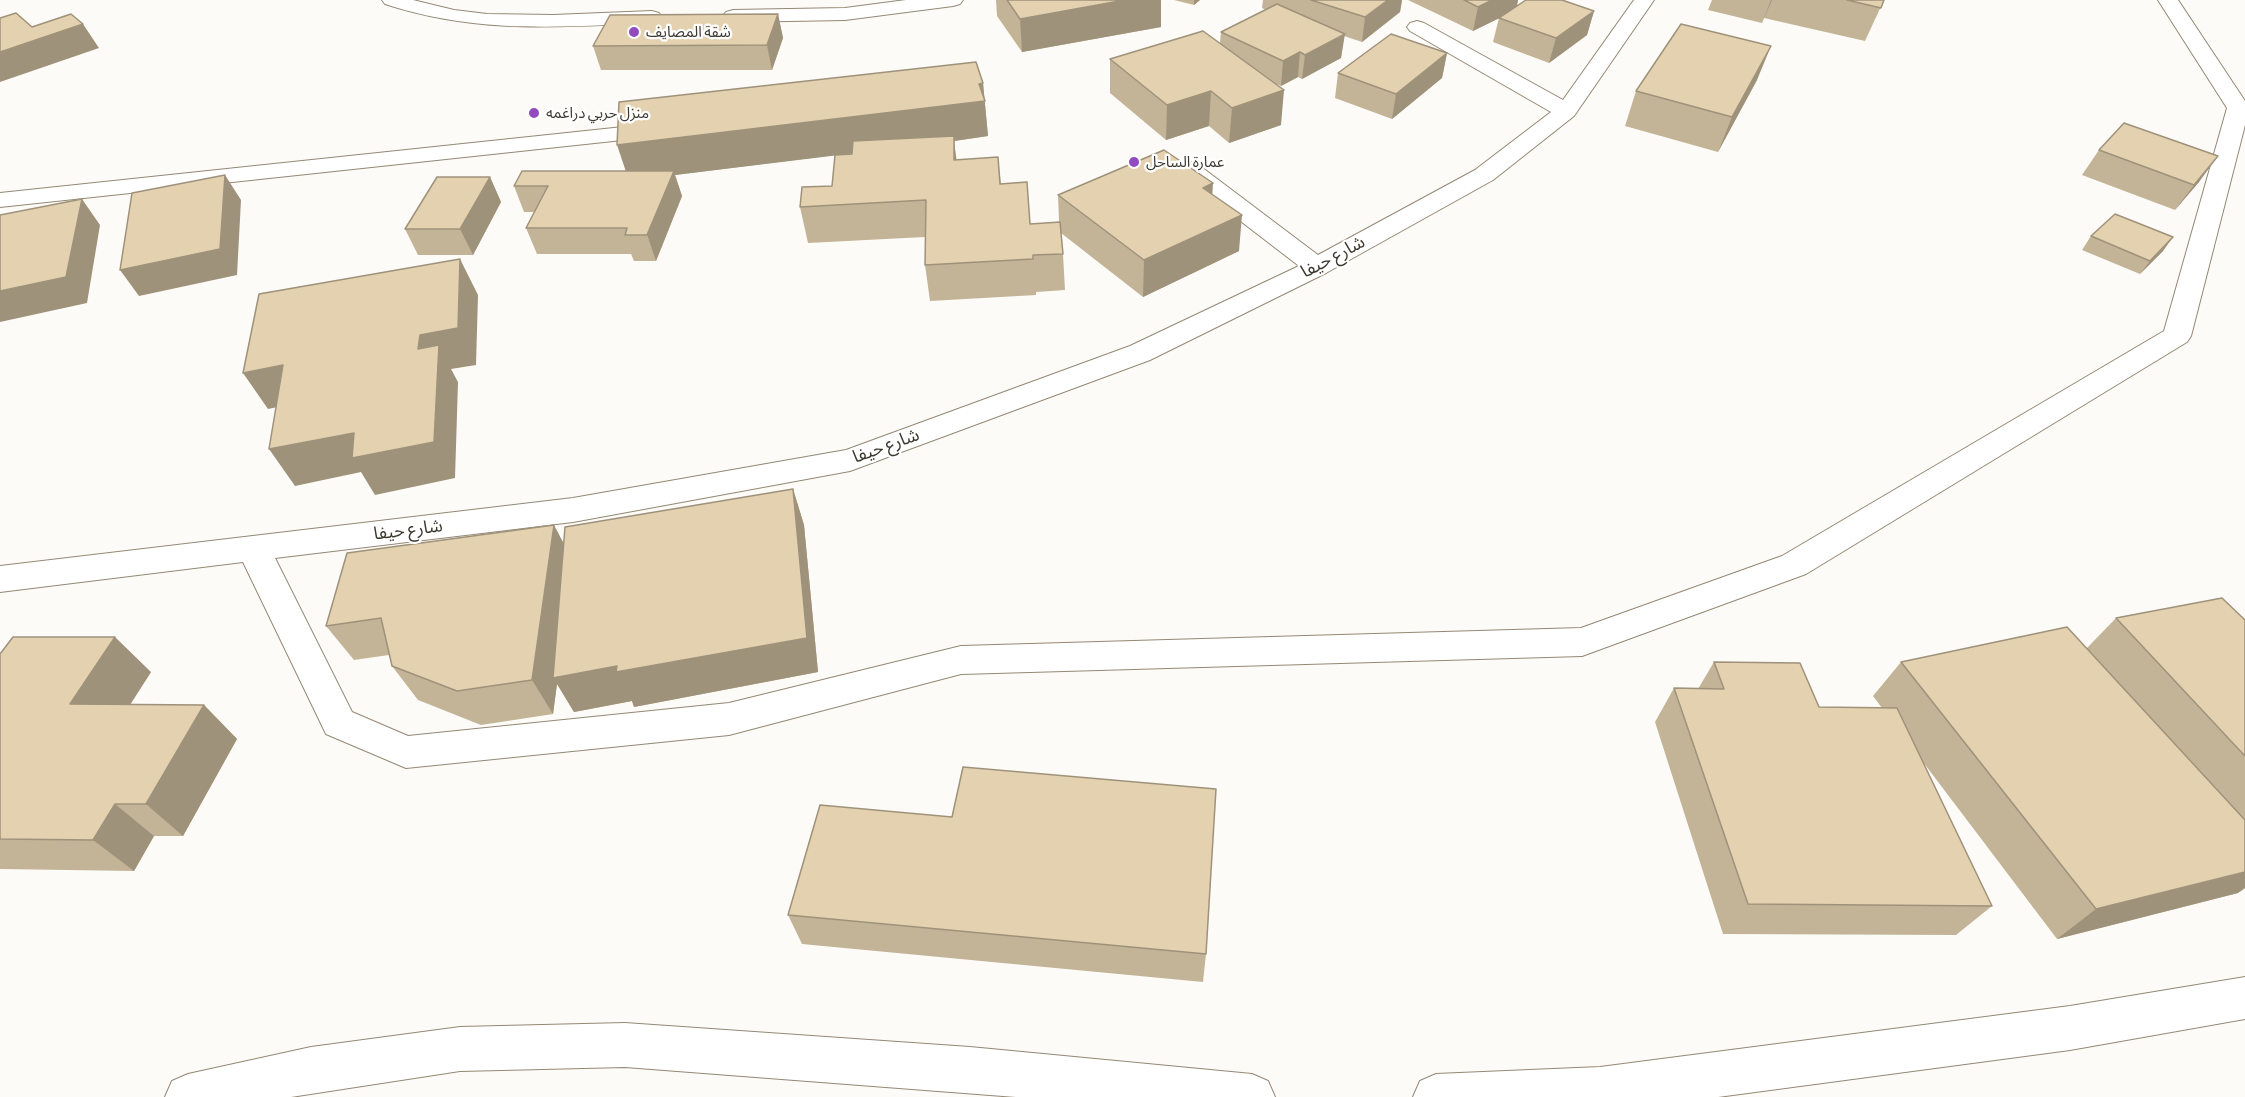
<!DOCTYPE html>
<meta charset="utf-8">
<style>
body{margin:0}
canvas{display:block;background:#fdfbf7}
</style>
<canvas width="2245" height="1097"></canvas>
<script>
const ctx = document.querySelector('canvas').getContext('2d');
ctx.lineJoin = 'round';
function stroke(path, color, width, dash) { ctx.strokeStyle = color; ctx.lineWidth = width; ctx.lineCap = dash ? 'butt' : 'round'; ctx.setLineDash(dash || []); ctx.stroke(path); }
function fillPath(path, color) { ctx.fillStyle = color; ctx.fill(path, 'evenodd'); }
function label(font, color, halo, rows, align = 'center') {
  ctx.font = font + ' "Alegreya Sans","Noto Sans Arabic",sans-serif'; ctx.lineWidth = 4.5; ctx.setLineDash([]); ctx.textBaseline = 'middle'; ctx.strokeStyle = halo; ctx.fillStyle = color; for (const [text, x, y, turn = 0] of rows) {
    ctx.save(); ctx.translate(x, y); ctx.rotate((+turn || 0) * Math.PI / 180); ctx.textAlign = isNaN(turn) ? turn : align; if (halo) ctx.strokeText(text, 0, 0); ctx.fillText(text, 0, 0); ctx.restore();
  }
}
const minor = new Path2D(`
 M 382,0 L 413,0 L 454,10 L 487,14 L 553,15 L 652,11 L 659,13 L 662,17 L 659,21 L 652,23 C 557,27 477,34 385,4 Z
 M 906,0 L 963,0 L 960,4 L 953,6 L 845,20 L 733,22 L 726,20 L 723,16 L 726,12 L 733,10 L 845,8 Z
 M 1634,0 L 1654,0 L 1574,116 L 1493,180 L 1326,273 L 1150,360 L 850,471 L 573,522 L 275,558 L 352,712 L 408,736 L 729,703 L 961,646 L 1581,628 L 1782,556 L 2164,331 L 2227,108 L 2158,0 L 2178,0 L 2245,101 L 2245,125 L 2191,336 L 2187,342 L 1806,574 L 1582,656 L 961,674 L 729,735 L 406,768 L 326,734 L 243,562 L 0,592 L 0,566 L 573,498 L 846,450 L 1130,346 L 1299,266 L 1178,173 L 1175,168 L 1178,163 L 1187,161 L 1196,163 L 1318,255 L 1475,170 L 1551,112 L 1410,31 L 1407,27 L 1410,23 L 1417,21 L 1424,23 L 1563,100 Z
 M 661,123 L 669,125 L 673,130 L 669,135 L 0,207 L 0,193 Z
 M 2245,977 L 2245,1019 L 2070,1050 L 1718,1097 L 1413,1097 L 1420,1081 L 1436,1074 L 1600,1067 L 2070,1006 Z
 M 625,1023 L 970,1047 L 1252,1074 L 1268,1081 L 1275,1097 L 1016,1097 L 625,1067 L 460,1071 L 291,1097 L 165,1097 L 172,1081 L 188,1074 L 311,1047 L 460,1027 Z`);
const wall = new Path2D(`
 M 996,0 L 1161,0 L 1161,27 L 1022,52 L 997,16 Z
 M 1174,0 L 1200,0 L 1194,5 Z
 M 1263,0 L 1402,0 L 1400,12 L 1362,42 L 1344,36 L 1341,58 L 1302,79 L 1298,77 L 1281,86 L 1274,83 L 1281,125 L 1229,143 L 1209,126 L 1166,140 L 1110,93 L 1110,59 L 1220,43 L 1221,32 L 1266,10 L 1262,8 Z
 M 1408,0 L 1518,0 L 1517,6 L 1594,11 L 1587,35 L 1549,63 L 1493,42 L 1499,18 L 1473,31 Z
 M 1712,0 L 1884,0 L 1865,41 L 1764,18 L 1762,23 L 1708,10 Z
 M 778,14 L 783,38 L 772,70 L 601,70 L 593,46 Z
 M 1447,53 L 1442,78 L 1392,119 L 1335,98 L 1338,73 Z
 M 1757,80 L 1718,152 L 1625,126 L 1636,91 Z
 M 983,83 L 988,136 L 954,141 L 956,160 L 998,157 L 1001,184 L 1030,224 L 1059,222 L 1058,195 L 1213,195 L 1239,251 L 1143,297 L 1061,233 L 1063,254 L 1065,290 L 1036,292 L 1036,295 L 930,301 L 925,265 L 925,237 L 808,243 L 800,207 L 832,186 L 835,155 L 675,175 L 682,196 L 656,261 L 634,261 L 631,254 L 537,254 L 526,228 L 535,212 L 524,212 L 514,186 L 625,171 Z
 M 2099,150 L 2199,182 L 2175,210 L 2082,175 Z
 M 490,177 L 501,202 L 473,255 L 418,255 L 405,229 Z
 M 2091,236 L 2163,251 L 2140,274 L 2082,250 Z
 M 793,489 L 804,525 L 818,672 L 634,707 L 632,701 L 574,712 L 557,684 L 553,714 L 481,725 L 418,700 L 392,666 L 389,655 L 354,660 L 326,626 Z
 M 2116,618 L 2245,620 L 2245,888 L 2238,893 L 2057,939 L 1923,762 L 1992,906 L 1956,935 L 1723,934 L 1655,722 L 1674,688 L 1698,689 L 1714,662 L 1819,707 L 1882,708 L 1873,696 L 1901,662 L 2087,648 Z
 M 0,654 L 151,672 L 130,704 L 204,705 L 237,739 L 183,836 L 154,836 L 134,871 L 0,869 Z
 M 788,915 L 1206,954 L 1203,982 L 802,944 Z`);
const shadedWall = new Path2D(`
 M 1125,0 L 1161,0 L 1161,27 L 1022,52 L 1020,19 Z
 M 1194,0 L 1200,0 L 1194,5 Z
 M 1388,0 L 1402,0 L 1400,12 L 1362,42 L 1365,17 Z
 M 1492,0 L 1518,0 L 1516,10 L 1473,31 L 1478,7 Z
 M 1771,0 L 1772,0 L 1762,23 Z
 M 1594,11 L 1587,35 L 1549,63 L 1556,38 Z
 M 778,14 L 783,38 L 772,70 L 767,45 Z
 M 83,24 L 99,48 L 0,82 L 0,52 Z
 M 1345,34 L 1341,58 L 1302,79 L 1305,55 Z
 M 1771,46 L 1757,80 L 1718,152 L 1732,117 Z
 M 1300,52 L 1298,77 L 1281,86 L 1283,61 Z
 M 1447,53 L 1442,78 L 1392,119 L 1396,94 Z
 M 983,83 L 988,136 L 954,141 L 958,171 L 954,160 L 954,141 L 675,175 L 682,196 L 656,261 L 617,145 Z
 M 1284,90 L 1281,125 L 1229,143 L 1232,108 Z
 M 1211,91 L 1209,126 L 1166,140 L 1167,105 Z
 M 2218,156 L 2199,182 L 2175,210 L 2194,185 Z
 M 225,175 L 241,200 L 237,275 L 139,296 L 120,270 Z
 M 490,177 L 501,202 L 473,255 L 460,229 Z
 M 1213,183 L 1211,219 L 1203,188 Z
 M 82,199 L 100,225 L 87,303 L 0,322 L 0,291 Z
 M 1242,215 L 1239,251 L 1143,297 L 1144,260 Z
 M 2173,237 L 2163,251 L 2140,274 L 2150,261 Z
 M 460,259 L 478,295 L 476,365 L 451,369 L 458,382 L 455,478 L 375,495 L 361,472 L 295,486 L 269,449 L 418,349 L 420,335 Z
 M 283,365 L 307,401 L 268,409 L 243,373 Z
 M 793,489 L 804,525 L 818,672 L 634,707 L 632,701 L 574,712 L 557,684 L 553,714 L 532,680 L 554,525 L 573,561 Z
 M 115,637 L 151,672 L 109,738 L 70,704 Z
 M 204,705 L 237,739 L 183,836 L 146,804 Z
 M 115,804 L 154,836 L 134,871 L 93,840 Z
 M 2245,872 L 2245,888 L 2238,893 L 2057,939 L 2096,909 Z`);
const building = new Path2D(`
 M 1007,0 L 1125,0 L 1020,19 Z
 M 1311,0 L 1388,0 L 1365,17 Z
 M 1464,0 L 1492,0 L 1478,7 Z
 M 1526,0 L 1562,0 L 1594,11 L 1556,38 L 1499,18 Z
 M 1847,0 L 1884,0 L 1881,8 Z
 M 1277,4 L 1345,34 L 1305,55 L 1300,52 L 1283,61 L 1221,32 Z
 M 16,13 L 32,27 L 71,14 L 83,24 L 0,52 L 0,18 Z
 M 778,14 L 767,45 L 593,46 L 610,15 Z
 M 1681,24 L 1771,46 L 1732,117 L 1636,91 Z
 M 1203,31 L 1284,90 L 1232,108 L 1211,91 L 1167,105 L 1110,59 Z
 M 1391,34 L 1447,53 L 1396,94 L 1338,73 Z
 M 976,62 L 983,83 L 979,84 L 985,101 L 617,145 L 619,102 Z
 M 2124,123 L 2218,156 L 2194,185 L 2099,150 Z
 M 954,136 L 954,160 L 998,157 L 1000,184 L 1027,182 L 1030,224 L 1060,222 L 1063,254 L 1033,255 L 1033,259 L 925,265 L 926,200 L 800,207 L 802,187 L 832,186 L 835,155 L 852,154 L 853,141 Z
 M 1164,150 L 1213,183 L 1203,188 L 1242,215 L 1144,260 L 1058,195 Z
 M 522,171 L 674,171 L 647,235 L 625,235 L 627,228 L 526,228 L 548,186 L 514,186 Z
 M 225,175 L 220,249 L 120,270 L 132,193 Z
 M 437,177 L 490,177 L 460,229 L 405,229 Z
 M 82,199 L 66,277 L 0,291 L 0,215 Z
 M 2115,214 L 2173,237 L 2150,261 L 2091,236 Z
 M 460,259 L 458,328 L 420,335 L 418,349 L 439,345 L 434,442 L 352,458 L 354,433 L 269,449 L 283,365 L 243,373 L 259,294 Z
 M 793,489 L 807,638 L 616,672 L 617,666 L 553,678 L 565,527 Z
 M 554,525 L 532,680 L 457,691 L 392,666 L 381,618 L 326,626 L 347,553 Z
 M 2222,598 L 2245,620 L 2245,756 L 2116,618 Z
 M 2067,627 L 2245,820 L 2245,872 L 2096,909 L 1901,662 Z
 M 13,637 L 115,637 L 70,704 L 204,705 L 146,804 L 115,804 L 93,840 L 0,839 L 0,654 Z
 M 1714,662 L 1800,663 L 1819,707 L 1897,708 L 1992,906 L 1748,904 L 1674,688 L 1724,689 Z
 M 963,767 L 1216,789 L 1206,954 L 788,915 L 820,805 L 952,817 Z`);
const markers = [
 [634,32,6,"#914bbe"],
 [534,113,6,"#914bbe"],
 [1134,162,6,"#914bbe"]
];
const farPoinames = [
 ["شقة المصايف",646,32],
 ["منزل حربي دراغمه",546,113],
 ["عمارة الساحل",1146,162]
];
const streetNames = [
 ["شارع حيفا",1333,257,-28],
 ["شارع حيفا",886,446,-20],
 ["شارع حيفا",408,530,-7]
];
stroke(minor, '#948875', 2);
fillPath(minor, '#fff');
fillPath(wall, '#c3b497');
fillPath(shadedWall, '#9f927b');
fillPath(building, '#e3d1b0');
stroke(building, '#9f927b', 1.5);
for (const [x, y, r, color] of markers) { const dot = new Path2D(); dot.arc(x, y, r, 0, 2 * Math.PI); ctx.fillStyle = color; ctx.fill(dot); stroke(dot, '#fff', 2); }
label('15px', '#3d3930', '#fff', farPoinames, 'left');
label('18px', '#3d3930', '#fff', streetNames);
</script>
